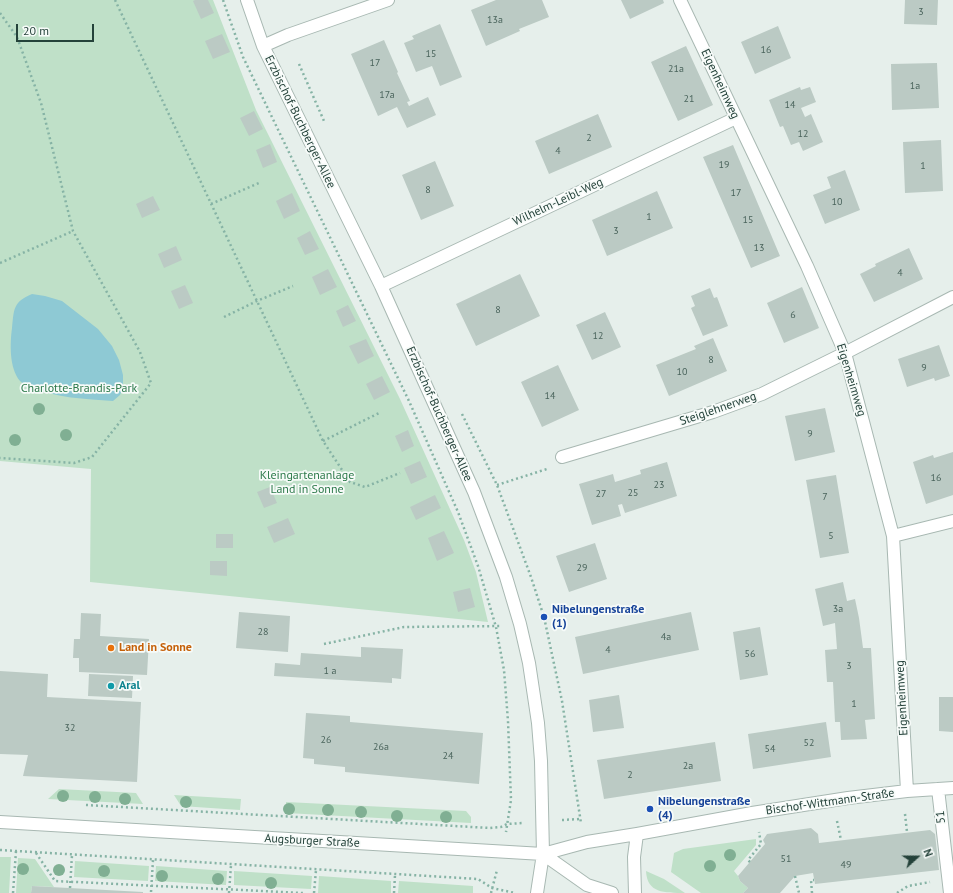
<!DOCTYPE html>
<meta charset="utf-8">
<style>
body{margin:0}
#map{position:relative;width:953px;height:893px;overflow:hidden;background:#e6efeb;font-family:"PT Sans",sans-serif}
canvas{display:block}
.north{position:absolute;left:897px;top:837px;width:40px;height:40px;-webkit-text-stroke:3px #f7fbf9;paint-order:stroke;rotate:69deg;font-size:11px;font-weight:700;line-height:16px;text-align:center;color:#24423a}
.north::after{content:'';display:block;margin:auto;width:14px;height:18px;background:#24423a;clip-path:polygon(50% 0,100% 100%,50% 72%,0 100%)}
.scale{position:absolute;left:16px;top:24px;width:78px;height:18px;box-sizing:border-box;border:2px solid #24423a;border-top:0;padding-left:5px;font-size:12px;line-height:14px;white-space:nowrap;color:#24423a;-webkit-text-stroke:3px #f7fbf9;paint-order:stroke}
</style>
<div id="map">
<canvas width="953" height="893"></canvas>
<div class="north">N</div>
<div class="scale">20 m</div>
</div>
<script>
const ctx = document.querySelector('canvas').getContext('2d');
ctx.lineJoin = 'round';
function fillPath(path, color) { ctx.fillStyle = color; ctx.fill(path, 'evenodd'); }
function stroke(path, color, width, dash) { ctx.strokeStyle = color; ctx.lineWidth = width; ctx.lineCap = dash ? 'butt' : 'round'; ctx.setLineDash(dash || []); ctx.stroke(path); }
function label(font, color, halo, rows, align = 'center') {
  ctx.font = font + ' "PT Sans",sans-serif'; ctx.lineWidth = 3.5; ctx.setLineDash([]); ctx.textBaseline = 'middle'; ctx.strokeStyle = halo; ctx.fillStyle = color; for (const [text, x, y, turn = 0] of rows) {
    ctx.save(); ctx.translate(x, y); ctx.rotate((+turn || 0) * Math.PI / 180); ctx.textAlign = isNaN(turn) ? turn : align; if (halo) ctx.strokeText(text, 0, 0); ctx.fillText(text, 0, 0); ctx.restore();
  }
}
const green = new Path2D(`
 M 0,0 L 213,0 L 256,110 L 400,399 L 464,540 L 476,572 L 488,622 L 90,582 L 91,469 L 0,461 Z
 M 59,789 L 136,793 L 143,804 L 48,799 Z
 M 174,795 L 241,799 L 240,810 L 181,806 Z
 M 286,802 L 466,811 L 471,817 L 471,823 L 286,813 Z
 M 756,839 L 756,845 L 734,871 L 738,876 L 740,881 L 748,888 L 743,893 L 701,893 L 671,872 L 674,853 L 683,849 Z
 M 0,857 L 11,857 L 9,893 L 0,893 Z
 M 18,858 L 35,859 L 54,887 L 32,886 L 31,893 L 16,893 Z
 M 75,861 L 149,866 L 148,881 L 74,877 Z
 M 156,866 L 227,871 L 226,885 L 155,881 Z
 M 234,871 L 312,876 L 311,889 L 234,885 Z
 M 646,871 L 664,879 L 685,893 C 664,893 647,893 646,871 Z
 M 319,876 L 391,881 L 391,893 L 318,893 Z
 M 399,881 L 473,886 L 473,893 L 398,893 Z`);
const water = new Path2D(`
 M 32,294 L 45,296 L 62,301 L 98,329 L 112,346 L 119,360 L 123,375 L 123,387 L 120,395 L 113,401 C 85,399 56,398 31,387 C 28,385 23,384 20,381 C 9,368 10,343 12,328 C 14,309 13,302 32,294 Z`);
const building = new Path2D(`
 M 195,0 L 208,0 L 214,13 L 201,19 L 193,1 Z
 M 496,0 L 542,0 L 549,17 L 519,29 L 520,31 L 486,46 L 471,10 Z
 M 621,0 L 663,0 L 664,3 L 630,19 Z
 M 905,0 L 938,0 L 937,25 L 904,24 Z
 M 440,24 L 462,77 L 440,86 L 432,66 L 416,72 L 404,43 L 414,39 L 412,36 Z
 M 778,26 L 791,58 L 755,74 L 741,42 Z
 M 222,34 L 230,52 L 213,59 L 205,41 Z
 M 384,40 L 398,72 L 397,73 L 410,101 L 407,102 L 409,106 L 428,97 L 436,115 L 407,128 L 397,107 L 378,116 L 351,54 Z
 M 686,46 L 713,105 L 678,121 L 651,62 Z
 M 937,63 L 939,108 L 892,110 L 891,64 Z
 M 800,87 L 801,90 L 810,87 L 816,102 L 801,108 L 805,117 L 811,114 L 823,142 L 803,151 L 799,142 L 791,145 L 783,126 L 780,127 L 769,100 Z
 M 254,111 L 263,129 L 249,136 L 240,118 Z
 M 598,114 L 612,147 L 549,174 L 535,141 Z
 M 941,140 L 943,191 L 905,193 L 903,142 Z
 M 270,144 L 277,162 L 263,168 L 256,150 Z
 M 733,145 L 780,256 L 751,268 L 703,157 Z
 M 435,161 L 454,206 L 421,220 L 402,175 Z
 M 845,170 L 860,210 L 825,224 L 813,195 L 831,188 L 827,177 Z
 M 657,191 L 673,228 L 607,256 L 592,220 Z
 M 292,193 L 300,211 L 284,219 L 276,201 Z
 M 153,196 L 160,210 L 142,218 L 136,204 Z
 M 310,231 L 319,249 L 305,255 L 297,238 Z
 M 176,246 L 182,260 L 164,268 L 158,254 Z
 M 909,248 L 923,279 L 874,302 L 860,274 L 876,266 L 875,264 Z
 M 328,269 L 337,287 L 320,295 L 312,277 Z
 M 520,274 L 540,316 L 476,346 L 456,304 Z
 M 185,285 L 193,303 L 179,309 L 171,291 Z
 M 802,287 L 819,328 L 784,343 L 767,303 Z
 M 710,288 L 714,298 L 717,297 L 728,326 L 703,336 L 691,308 L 695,306 L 691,296 Z
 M 348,305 L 356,321 L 343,327 L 336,311 Z
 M 605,312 L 621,347 L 592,360 L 576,325 Z
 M 713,338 L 727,371 L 669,396 L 656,365 L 696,349 L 694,346 Z
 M 366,339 L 374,356 L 358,364 L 349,346 Z
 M 939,345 L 950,376 L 935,381 L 934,378 L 907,387 L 898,359 Z
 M 558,365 L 579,410 L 542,427 L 521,382 Z
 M 382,376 L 390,392 L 374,400 L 366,384 Z
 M 825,408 L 835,452 L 795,461 L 785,416 Z
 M 408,430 L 414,446 L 402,452 L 395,436 Z
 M 953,452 L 953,495 L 926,504 L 913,462 L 933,455 L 934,458 Z
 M 420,461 L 427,477 L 411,484 L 404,468 Z
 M 667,462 L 677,496 L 625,513 L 622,504 L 618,505 L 621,516 L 592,525 L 579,484 L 613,474 L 615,482 L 641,474 L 640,470 Z
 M 836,475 L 849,553 L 820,558 L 806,480 Z
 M 270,487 L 277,503 L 264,508 L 257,492 Z
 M 435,495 L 441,508 L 416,520 L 410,507 Z
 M 288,518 L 295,534 L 274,543 L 267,527 Z
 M 444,531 L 454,553 L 437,561 L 428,538 Z
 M 216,534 L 233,534 L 233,548 L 216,548 Z
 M 595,543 L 607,579 L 569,592 L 556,556 Z
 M 210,561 L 227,561 L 227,576 L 210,575 Z
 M 843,582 L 847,601 L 855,599 L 859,618 L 863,648 L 871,648 L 875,719 L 865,720 L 867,739 L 841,740 L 840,722 L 835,722 L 833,682 L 827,682 L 825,650 L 837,649 L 835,623 L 823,626 L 815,589 Z
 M 470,588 L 475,607 L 458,612 L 453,592 Z
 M 239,612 L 290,616 L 288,652 L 236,648 Z
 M 691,612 L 699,650 L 583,674 L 575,637 Z
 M 81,613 L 101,614 L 100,636 L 149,639 L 147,675 L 79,672 L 79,658 L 73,658 L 74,639 L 80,639 Z
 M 760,627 L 768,675 L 740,680 L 733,632 Z
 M 361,647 L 403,649 L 401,679 L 392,678 L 392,683 L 274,676 L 275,663 L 300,665 L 301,653 L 361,657 Z
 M 0,671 L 48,674 L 47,697 L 141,702 L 137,782 L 23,776 L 28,755 L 0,754 Z
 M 89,674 L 133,676 L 132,698 L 88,696 Z
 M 619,695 L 624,728 L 593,732 L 589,700 Z
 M 939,697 L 953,697 L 953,732 L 939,731 Z
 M 306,713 L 350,716 L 350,722 L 483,733 L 479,784 L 345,772 L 345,767 L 314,764 L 314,759 L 303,758 Z
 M 826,722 L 831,757 L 753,769 L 748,734 Z
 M 715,742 L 721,781 L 604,799 L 597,760 Z
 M 811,828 L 818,834 L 819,843 L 930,830 L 935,834 L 939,870 L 815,884 L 813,873 L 795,876 L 780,893 L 743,893 L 748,888 L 740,881 L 738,876 L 765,844 L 763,840 L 767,834 Z
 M 32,886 L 143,892 L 143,893 L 31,893 Z`);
const path = new Path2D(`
 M 115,0 L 323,441 L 350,482 L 365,487 L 400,473
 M 223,0 L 243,57 L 409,401 L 458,512 L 478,566 L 496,627 L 504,670 L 508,721 L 511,800 L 506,832
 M 0,13 L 17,37 L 41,103 L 73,231 L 140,352 L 151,383 L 92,457 L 74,463 L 0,458
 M 299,64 L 324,121
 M 211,204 L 259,183
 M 0,263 L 73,231
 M 224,317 L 257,301 L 293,286
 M 462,414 L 497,485 L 531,577 L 544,617 L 562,701 L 581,823
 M 323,441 L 379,413
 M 497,485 L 547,469
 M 324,644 L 404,627 L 502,626
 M 86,805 L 490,828 L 501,827 L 507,824 L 523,823
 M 905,814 L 907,832
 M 562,820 L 580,819
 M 837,821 L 841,840
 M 0,850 L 478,879 L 492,888 L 515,893
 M 36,853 L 55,881 L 303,893
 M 750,862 L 748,860 L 761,844 L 759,832
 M 795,876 L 799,893
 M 70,888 L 72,855
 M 151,892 L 153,860
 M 13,893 L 16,851
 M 229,893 L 231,865
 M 314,893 L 316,870
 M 394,893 L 395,875
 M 491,893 L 497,870
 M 812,893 L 811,880 L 814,880
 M 897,893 L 908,886 L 930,882`);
const minor = new Path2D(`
 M 247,0 L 263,46 L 381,286 L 474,492 L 506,577 L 520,624 L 529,663 L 538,723 L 541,761 L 543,854 L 537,893
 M 680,0 L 807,266 L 845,353 L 893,536 L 907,791
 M 263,46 L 288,35 L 388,0
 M 381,286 L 736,118
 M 562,457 L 713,412 L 762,394 L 845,353 L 953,297
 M 893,536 L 953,521
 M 938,789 L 950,893
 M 0,822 L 543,854 L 587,885 L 612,893
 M 543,854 L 587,842 L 637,834 L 752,813 L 848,798 L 907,791 L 953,788
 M 635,893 L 634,857 L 637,834`);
const trees = [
 [39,409],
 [66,435],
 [15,440],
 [63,796],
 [95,797],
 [125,799],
 [186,802],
 [289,809],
 [328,810],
 [361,812],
 [397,816],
 [446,817],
 [730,855],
 [710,866],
 [23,869],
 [59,870],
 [104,871],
 [162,876],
 [218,879],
 [271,883]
];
const markers = [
 [544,617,4,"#1a4fb4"],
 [111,648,4,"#e8710a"],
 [111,686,4,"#0f9aa8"],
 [650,809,4,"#1a4fb4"]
];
const numberNames = [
 ["3",921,12],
 ["13a",495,20],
 ["16",766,50],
 ["15",431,54],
 ["17",375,63],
 ["21a",676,69],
 ["1a",915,86],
 ["17a",387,95],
 ["21",689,99],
 ["14",790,105],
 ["12",803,134],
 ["2",589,138],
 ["4",558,151],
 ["19",724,165],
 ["1",923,166],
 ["8",428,190],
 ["17",736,193],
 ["10",837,202],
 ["1",649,217],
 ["15",748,220],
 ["3",616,231],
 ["13",759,248],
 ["4",900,273],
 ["8",498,310],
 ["6",793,315],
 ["12",598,336],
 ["8",711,360],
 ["9",924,368],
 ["10",682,372],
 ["14",550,396],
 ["9",810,434],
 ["16",936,478],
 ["23",659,485],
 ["25",633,493],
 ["27",601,494],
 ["7",825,497],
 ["5",831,536],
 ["29",582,568],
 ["3a",838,609],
 ["28",263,632],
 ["4a",666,637],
 ["4",608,650],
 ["56",750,654],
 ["3",849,666],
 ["1 a",330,671],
 ["1",854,704],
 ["32",70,728],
 ["26",326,740],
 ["52",809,743],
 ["26a",381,747],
 ["54",770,749],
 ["24",448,756],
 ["2a",688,766],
 ["2",630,775],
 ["51",786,859],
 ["49",846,865]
];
const streetNames = [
 ["Eigenheimweg",720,84,65],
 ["Erzbischof-Buchberger-Allee",300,122,64],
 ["Wilhelm-Leibl-Weg",558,202,-25],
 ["Eigenheimweg",851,380,73],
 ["Steiglehnerweg",718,409,-19],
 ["Erzbischof-Buchberger-Allee",439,414,66],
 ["Eigenheimweg",902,698,-93],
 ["Bischof-Wittmann-Straße",830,802,-8],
 ["51",941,817,-96],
 ["Augsburger Straße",312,841,3]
];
const parkNames = [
 ["Charlotte-Brandis-Park",79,389],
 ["Kleingartenanlage",307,476],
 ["Land in Sonne",307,490]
];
const transitNames = [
 ["Nibelungenstraße",552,610],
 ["(1)",552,624],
 ["Nibelungenstraße",658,802],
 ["(4)",658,816]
];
const foodNames = [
 ["Land in Sonne",119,648]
];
const cultureNames = [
 ["Aral",119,686]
];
fillPath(green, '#bfe0c8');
fillPath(water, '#8ec9d4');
fillPath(building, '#bbcac4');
stroke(minor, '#a8b8b2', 14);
stroke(path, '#86b3a5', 2.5, [2, 3]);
stroke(minor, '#fff', 12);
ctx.fillStyle = '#80af93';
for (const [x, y] of trees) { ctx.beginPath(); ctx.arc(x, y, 6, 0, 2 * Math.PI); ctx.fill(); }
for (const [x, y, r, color] of markers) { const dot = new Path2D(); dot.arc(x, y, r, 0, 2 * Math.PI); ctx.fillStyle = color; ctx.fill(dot); stroke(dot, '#f7fbf9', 1.5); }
label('10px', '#4a645c', null, numberNames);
label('12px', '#24423a', '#f7fbf9', streetNames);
label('12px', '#2d7a4b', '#f7fbf9', parkNames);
label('bold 12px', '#164399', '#f7fbf9', transitNames, 'left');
label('bold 12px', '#c56008', '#f7fbf9', foodNames, 'left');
label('bold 12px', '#0d838f', '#f7fbf9', cultureNames, 'left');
</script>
